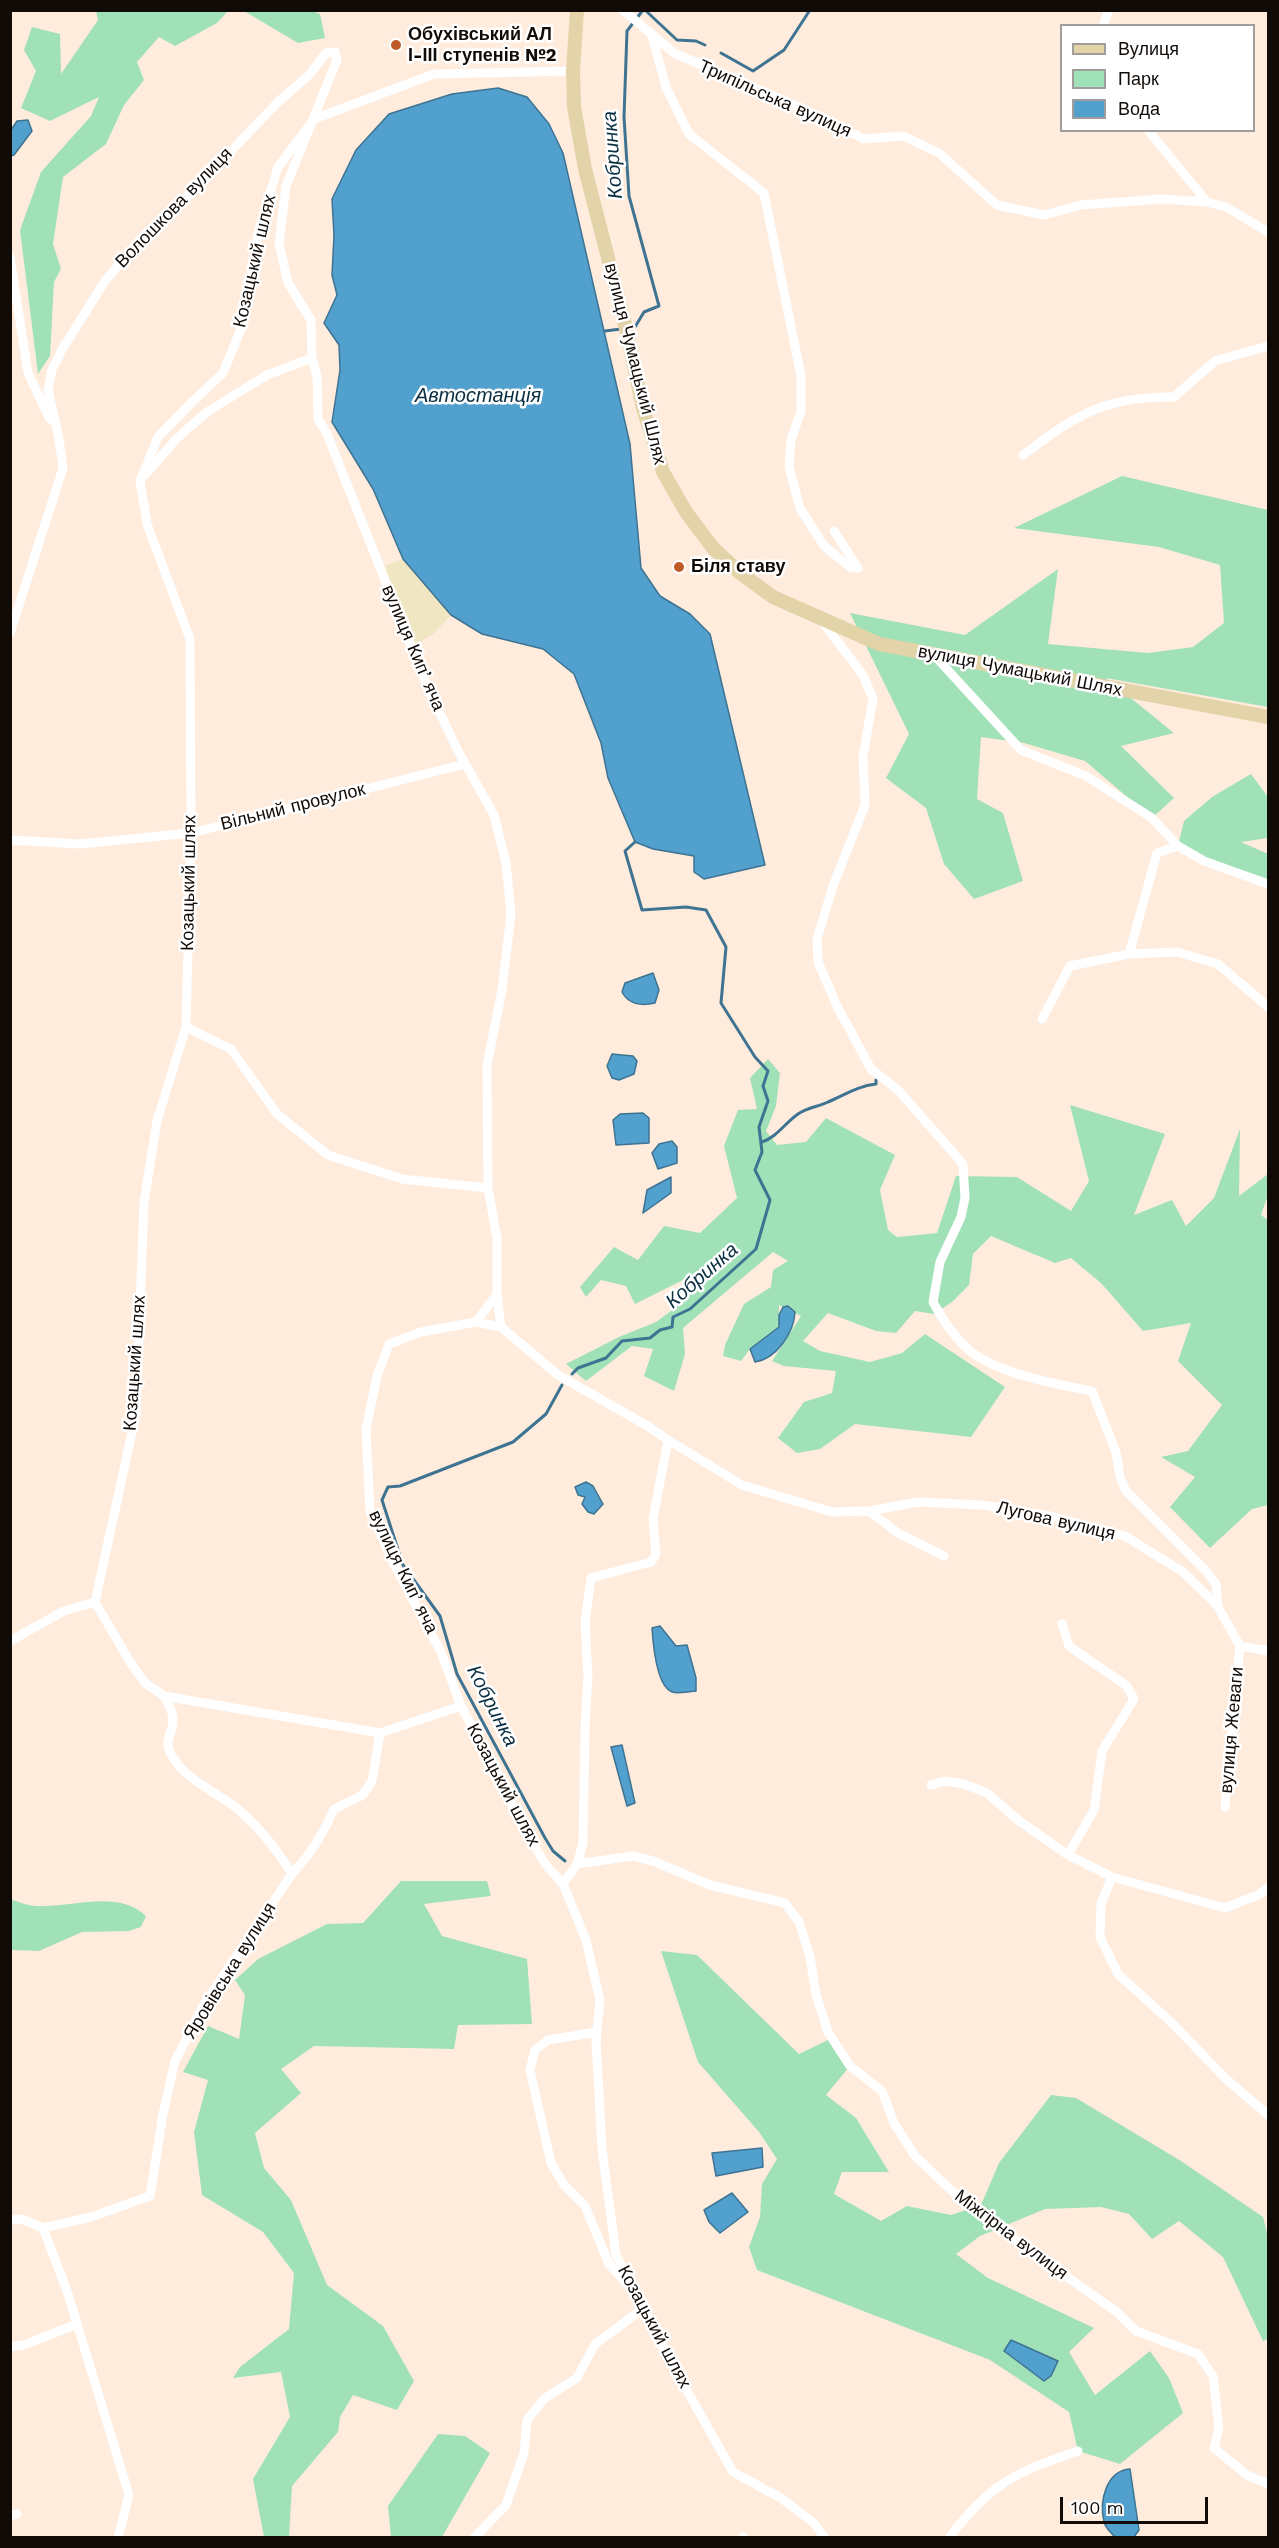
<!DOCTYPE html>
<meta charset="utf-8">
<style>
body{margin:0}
#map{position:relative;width:1279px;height:2548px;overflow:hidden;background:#ffecdd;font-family:"Work Sans",sans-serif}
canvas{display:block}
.frame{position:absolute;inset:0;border:12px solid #110b07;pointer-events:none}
.legend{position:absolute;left:1060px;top:24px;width:195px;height:108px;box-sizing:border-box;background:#fff;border:2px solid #a09d9c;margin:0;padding:8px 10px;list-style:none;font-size:18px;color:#110b07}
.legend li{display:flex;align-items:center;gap:12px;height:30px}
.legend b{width:30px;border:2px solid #a09d9c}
.scale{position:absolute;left:1060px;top:2497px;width:148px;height:27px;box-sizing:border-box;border:3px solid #110b07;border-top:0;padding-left:8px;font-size:18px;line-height:21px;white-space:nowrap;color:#110b07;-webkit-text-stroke:4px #fff;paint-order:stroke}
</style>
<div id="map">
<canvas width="1279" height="2548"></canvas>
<div class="frame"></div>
<ul class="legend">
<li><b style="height:8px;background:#e2d3a8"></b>Вулиця</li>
<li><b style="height:16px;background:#a0e1b7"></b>Парк</li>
<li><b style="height:16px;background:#51a0cd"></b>Вода</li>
</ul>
<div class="scale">100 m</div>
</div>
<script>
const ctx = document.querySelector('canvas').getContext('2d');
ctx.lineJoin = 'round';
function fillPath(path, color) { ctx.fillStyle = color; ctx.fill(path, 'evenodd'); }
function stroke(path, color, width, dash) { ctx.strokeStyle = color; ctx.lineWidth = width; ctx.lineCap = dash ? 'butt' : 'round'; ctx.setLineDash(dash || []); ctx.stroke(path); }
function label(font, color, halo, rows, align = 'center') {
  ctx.font = font + ' "Work Sans",sans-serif'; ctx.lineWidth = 5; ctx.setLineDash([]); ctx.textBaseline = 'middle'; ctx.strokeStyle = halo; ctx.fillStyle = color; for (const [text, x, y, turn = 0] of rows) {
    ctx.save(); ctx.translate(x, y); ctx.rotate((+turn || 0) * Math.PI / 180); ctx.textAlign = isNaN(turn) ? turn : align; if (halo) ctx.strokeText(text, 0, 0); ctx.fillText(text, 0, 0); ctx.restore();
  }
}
const green = new Path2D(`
 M 96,11 L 228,11 L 217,23 L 175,46 L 159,37 L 137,62 L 144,80 L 124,105 L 106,144 L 63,177 L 53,244 L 61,269 L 54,282 L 50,356 L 38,374 L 20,230 L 41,172 L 91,116 L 99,97 L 50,121 L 21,108 L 36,71 L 24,50 L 32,27 L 60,34 L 61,74 L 98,20 Z
 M 244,11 L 312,11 L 320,14 L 325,38 L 298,43 Z
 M 1122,476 L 1268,510 L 1268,707 L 1106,678 L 1174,733 L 1121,746 L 1174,798 L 1152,818 L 1085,761 L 1024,743 L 981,737 L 977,799 L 1003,813 L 1023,881 L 974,899 L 944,864 L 926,808 L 886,778 L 909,734 L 850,613 L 965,635 L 1058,569 L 1048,644 L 1148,653 L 1193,647 L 1224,623 L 1220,565 L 1159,547 L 1014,528 Z
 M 1251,774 L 1268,797 L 1268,838 L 1241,842 L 1268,854 L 1268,884 L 1178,846 L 1184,821 L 1212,797 Z
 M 768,1059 L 780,1073 L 776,1106 L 766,1131 L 777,1145 L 806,1142 L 826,1118 L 895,1155 L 880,1190 L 888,1230 L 897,1237 L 937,1233 L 956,1176 L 1017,1177 L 1071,1211 L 1089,1181 L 1070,1105 L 1165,1134 L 1134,1215 L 1172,1200 L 1186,1226 L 1214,1198 L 1240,1129 L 1239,1196 L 1268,1174 L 1268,1195 L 1261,1215 L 1268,1220 L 1268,1505 L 1252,1509 L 1210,1548 L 1170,1507 L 1195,1477 L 1161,1457 L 1188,1451 L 1222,1405 L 1178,1361 L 1191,1323 L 1143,1331 L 1101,1283 L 1071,1258 L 1055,1263 L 991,1236 L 973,1254 L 969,1285 L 952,1302 L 934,1314 L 915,1311 L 896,1333 L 876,1331 L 828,1313 L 803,1341 L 820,1351 L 870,1362 L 902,1353 L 925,1334 L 1005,1387 L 971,1437 L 855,1424 L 820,1449 L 797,1453 L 778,1438 L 804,1402 L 832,1393 L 836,1371 L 784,1366 L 772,1361 L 801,1316 L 779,1305 L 779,1327 L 750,1349 L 741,1361 L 723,1356 L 725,1345 L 744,1304 L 771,1287 L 773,1270 L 788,1261 L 773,1252 L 683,1328 L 685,1354 L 674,1391 L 644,1376 L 653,1349 L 632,1346 L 586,1381 L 566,1364 L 619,1337 L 656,1322 L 687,1299 L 687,1278 L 635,1304 L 626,1286 L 601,1280 L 586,1297 L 580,1287 L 614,1247 L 638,1260 L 664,1226 L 700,1233 L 737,1198 L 724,1146 L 738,1110 L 757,1109 L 750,1078 Z
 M 401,1881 L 487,1881 L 491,1896 L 424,1904 L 442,1936 L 527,1959 L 532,2024 L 458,2025 L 454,2049 L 314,2046 L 281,2069 L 301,2093 L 255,2133 L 264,2168 L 291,2200 L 327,2285 L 383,2326 L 414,2381 L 397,2410 L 353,2395 L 340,2417 L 338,2432 L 292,2486 L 289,2537 L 264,2537 L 253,2479 L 290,2417 L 281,2372 L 233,2378 L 240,2367 L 289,2329 L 294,2273 L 263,2232 L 202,2195 L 194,2132 L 208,2080 L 183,2072 L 208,2026 L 239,2039 L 245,1995 L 235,1980 L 258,1959 L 327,1924 L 363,1923 Z
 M 10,1899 C 19,1902 28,1906 37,1906 C 73,1908 117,1889 146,1916 L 141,1927 L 129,1931 L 82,1932 L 39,1951 L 11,1950 Z
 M 661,1951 L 697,1955 L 799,2054 L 832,2038 L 850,2066 L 826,2095 L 856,2118 L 889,2172 L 842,2172 L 834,2194 L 881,2221 L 907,2206 L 951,2215 L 981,2205 L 999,2163 L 1051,2095 L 1076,2098 L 1181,2161 L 1263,2217 L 1268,2237 L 1268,2339 L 1263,2341 L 1223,2257 L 1179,2221 L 1152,2239 L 1129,2214 L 1101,2207 L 1045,2209 L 980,2236 L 956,2254 L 988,2278 L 1094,2328 L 1069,2352 L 1095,2395 L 1150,2351 L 1169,2378 L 1183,2413 L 1120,2464 L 1078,2451 L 1069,2412 L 990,2360 L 757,2270 L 749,2247 L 760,2217 L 762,2184 L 777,2159 L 759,2132 L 698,2062 Z
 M 438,2434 L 465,2436 L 490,2453 L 442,2537 L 391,2537 L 388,2506 Z`);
const sand = new Path2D(`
 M 403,559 L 451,615 L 433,634 L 411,647 L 379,568 Z`);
const water = new Path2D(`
 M 498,88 L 527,97 L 549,124 L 563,153 L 630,444 L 641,568 L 660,596 L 690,614 L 710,634 L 765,865 L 704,879 L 694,872 L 694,856 L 653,849 L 635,842 L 608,778 L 601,743 L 574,674 L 543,649 L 482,634 L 451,615 L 403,559 L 373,489 L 332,422 L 340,370 L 339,345 L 324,323 L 337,295 L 332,275 L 334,235 L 332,199 L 356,150 L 389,114 L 452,94 Z
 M 28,120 L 32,131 L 14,155 L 11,156 L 11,130 L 17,121 Z
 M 653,973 L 659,990 L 655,1003 C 642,1006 629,1005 622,992 L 625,983 Z
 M 612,1054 L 633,1056 L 637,1061 L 634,1074 L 619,1080 L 612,1078 L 607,1066 Z
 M 643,1113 L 649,1118 L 649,1143 L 616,1145 L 613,1120 L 620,1114 Z
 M 672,1141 L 677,1147 L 677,1163 L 658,1169 L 652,1153 L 659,1144 Z
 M 671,1177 L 671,1193 L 643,1213 L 647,1190 Z
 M 788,1306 L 795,1312 C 794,1333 776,1359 755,1362 L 750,1349 L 779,1327 L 779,1315 L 783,1307 Z
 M 586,1482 L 593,1486 L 603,1504 L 594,1514 L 588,1512 L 582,1504 L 585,1497 L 578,1495 L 575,1487 Z
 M 660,1626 L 676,1646 L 687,1645 L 696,1678 L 696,1691 C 689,1692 678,1694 672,1692 C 656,1686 653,1643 652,1628 Z
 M 622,1745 L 635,1803 L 627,1806 L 611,1747 Z
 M 762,2148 L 763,2167 L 716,2176 L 712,2153 Z
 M 732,2193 L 748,2212 L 720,2233 L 709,2222 L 704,2210 Z
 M 1011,2340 L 1058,2361 L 1051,2376 L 1044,2381 L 1004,2351 Z
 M 1130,2469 L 1139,2530 L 1134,2537 L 1115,2537 C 1111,2533 1105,2527 1104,2522 C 1099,2501 1106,2471 1130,2469 Z`);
const stream = new Path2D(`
 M 645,10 L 677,40 L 696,41 L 705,45
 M 721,53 L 753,71 L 784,50 L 810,10
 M 630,328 L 635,327 L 644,312 L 659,306 L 629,196 L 624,117 L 627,31 L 643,10
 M 605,331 L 621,329
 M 762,1142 C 777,1137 785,1123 798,1114 C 808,1107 818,1107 828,1102 C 845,1095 857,1086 876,1084 L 876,1080
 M 572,1374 L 578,1368 L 606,1358 L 622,1341 L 650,1338 L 660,1330 L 672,1327 L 673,1317 L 690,1309 L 756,1249 L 770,1200 L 755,1170 L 762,1152 L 759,1127 L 768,1101 L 763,1086 L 768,1071 L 755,1057 L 721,1003 L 726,947 L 706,910 L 686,907 L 642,910 L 625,851 L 635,842
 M 562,1385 L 546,1414 L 513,1442 L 400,1486 L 388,1487 L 382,1500 L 403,1565 L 440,1616 L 457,1674 L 545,1838 L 553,1851 L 565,1861`);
const street = new Path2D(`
 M 623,10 L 674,53 L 805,110 L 864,139 L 903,136 L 939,153 L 997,205 L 1044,215 L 1081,205 L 1161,199 L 1207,202 L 1226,207 L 1268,232
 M 1103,26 L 1109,10
 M 652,36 L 666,87 L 689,134 L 764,193 L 801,376 L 801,411 L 791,440 L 789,467 L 800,508 L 824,546 L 850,567 L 858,568 L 834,531
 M 573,71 L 434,74 L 314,119 L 278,167 L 258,233 L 243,324 L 223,373 L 192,402 L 158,437 L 140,481 L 147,524 L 190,639 L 191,833 L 186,1027 L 157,1121 L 144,1202 L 136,1414 L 95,1602 L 130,1662 L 145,1683 L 164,1696 L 380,1733 L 461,1706 L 495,1769 L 523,1827 L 546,1865 L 563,1884 L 586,1940 L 600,2000 L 596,2040 L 602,2149 L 616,2255 L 673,2366 L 733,2472 L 781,2498 L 814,2523 L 825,2538
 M 1148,130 L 1207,202
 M 10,257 L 28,373 L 50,419
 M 1023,455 C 1076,415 1105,396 1174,397 L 1215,361 L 1268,346
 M 145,475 L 177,438 L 207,412 L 267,375 L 312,358
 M 821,620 L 863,675 L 873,699 L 863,756 L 865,805 L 833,886 L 817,939 L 818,962 L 838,1008 L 871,1069 L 898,1090 L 963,1164 L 965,1198 L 961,1217 L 940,1262 L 933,1302 C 943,1320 953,1336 969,1350 C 998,1374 1055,1384 1092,1391 L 1116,1452 L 1120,1477 L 1126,1491 L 1206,1571 L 1216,1584 L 1218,1607 L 1240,1646
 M 10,633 L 63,468 L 59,439 L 48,390 L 52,370 L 63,348 L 105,281 L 144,235 L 195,189 L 277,103 L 310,74 L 326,53 L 335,52 L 337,60 L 286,186 L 279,243 L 288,283 L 311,320 L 312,358 L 317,376 L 318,419 L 327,434 L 430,693 L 458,751 L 494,815 L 506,863 L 511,914 L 502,990 L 487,1065 L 488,1188 L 497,1239 L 497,1294 L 476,1322 L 421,1332 L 389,1344 L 377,1376 L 366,1429 L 370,1512 L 396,1568 L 441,1652 L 461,1706
 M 934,655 L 1021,750 L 1086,776 L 1152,818 L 1178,846 L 1204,861 L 1268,884
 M 10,840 L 80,844 L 191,833 L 465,764
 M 1129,954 L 1177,952 L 1218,964 L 1268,1007
 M 1042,1019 L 1070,966 L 1129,954 L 1157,853 L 1178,846
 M 186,1027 L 231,1049 L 277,1114 L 328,1155 L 402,1179 L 488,1188
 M 497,1294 L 501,1327
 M 476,1322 L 501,1327 L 558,1375 L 646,1425 L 668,1440 L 653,1519 L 656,1554 L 651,1562 L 591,1578 L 585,1622 L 588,1676 L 585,1728 L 583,1843 L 577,1864 L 563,1884
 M 668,1440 L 742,1485 L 832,1512 L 869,1511 L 898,1533 L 944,1556
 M 869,1511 L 918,1502 L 982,1505 L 1050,1516 L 1125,1536 L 1183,1572 L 1217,1605
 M 1062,1624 L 1069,1646 L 1127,1686 L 1134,1699 L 1102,1751 L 1094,1810 L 1068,1855
 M 10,1641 L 64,1611 L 95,1602
 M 931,1785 L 945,1781 L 964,1784 L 987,1793 L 1018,1820 L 1068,1855 L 1112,1877 L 1225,1908 L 1258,1895 L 1268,1888
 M 1225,1807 L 1240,1646 L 1268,1651
 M 577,1864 L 632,1856 L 653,1861 L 710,1885 L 785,1903 L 799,1922 L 810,1957 L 816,1995 L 828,2032 L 850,2066 L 882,2091 L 894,2123 L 915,2156 L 970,2208 L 1118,2313 L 1136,2331 L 1198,2354 L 1213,2376 L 1219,2428 L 1214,2448 L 1247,2475 L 1268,2484
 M 292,1874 C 311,1854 323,1835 334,1809 L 363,1795 L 372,1781 L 380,1733
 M 1112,1877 L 1101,1904 L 1100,1937 L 1118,1974 L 1173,2024 L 1226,2079 L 1268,2115
 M 597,2032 L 548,2040 L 535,2050 L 530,2070 L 551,2163 L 564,2185 L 585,2206 L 609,2264 L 627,2284
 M 10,2220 L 22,2219 L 43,2228
 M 10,2347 L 24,2345 L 77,2324
 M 10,2516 L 17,2514
 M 743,2537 L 743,2538
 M 118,2538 L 129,2495 L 68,2294 L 43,2228 L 91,2217 L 150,2196 L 163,2114 L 175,2061 L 204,2004 L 292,1874 C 277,1850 261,1829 240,1811 C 219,1793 186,1781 172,1756 C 162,1739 173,1735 173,1721 C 174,1712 168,1704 164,1696
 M 474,2538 L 506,2505 L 524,2453 L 527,2420 L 544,2399 L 577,2378 L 595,2344 L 644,2308
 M 949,2538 C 989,2484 1016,2472 1078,2451`);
const primary = new Path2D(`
 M 577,10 L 573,71 L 574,107 L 585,169 L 624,320 L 643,408 L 663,472 L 686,512 L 713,548 L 740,573 L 773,597 L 879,644 L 1268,717`);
const markers = [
 [396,45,6,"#bf5b26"],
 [679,567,6,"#bf5b26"]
];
const poiNames = [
 ["Обухівський АЛ",408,35],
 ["І-ІІІ ступенів №2",408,56],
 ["Біля ставу",691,567]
];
const streetNames = [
 ["Трипільська вулиця",775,99,24],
 ["Волошкова вулиця",174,208,-46],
 ["Козацький шлях",255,261,-77],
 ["вулиця Чумацький Шлях",635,364,76],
 ["вулиця Кипʼяча",413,648,67],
 ["вулиця Чумацький Шлях",1020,671,11],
 ["Вільний провулок",293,807,-14],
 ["Козацький шлях",189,883,-89],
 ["Козацький шлях",135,1363,-86],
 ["Лугова вулиця",1056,1521,13],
 ["вулиця Кипʼяча",403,1572,64],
 ["вулиця Жеваги",1232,1730,-85],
 ["Козацький шлях",503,1785,62],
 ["Яровівська вулиця",230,1971,-58],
 ["Міжгірна вулиця",1011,2235,37],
 ["Козацький шлях",654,2327,62]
];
const waterNames = [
 ["Кобринка",613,155,-94],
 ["Автостанція",478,396],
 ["Кобринка",702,1276,-41],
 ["Кобринка",492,1706,63]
];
fillPath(green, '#a0e1b7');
fillPath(sand, '#f0e6c1');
fillPath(water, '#51a0cd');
stroke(water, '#3e7392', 1.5);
stroke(stream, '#3e7392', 3);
stroke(street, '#fff', 9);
stroke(primary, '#e2d3a8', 14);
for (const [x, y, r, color] of markers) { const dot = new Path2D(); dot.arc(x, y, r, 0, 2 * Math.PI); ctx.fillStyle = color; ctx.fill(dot); stroke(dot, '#fff', 2); }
label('bold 18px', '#110b07', '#fff', poiNames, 'left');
label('18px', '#110b07', '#fff', streetNames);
label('italic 20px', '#0b2f42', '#fff', waterNames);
</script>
